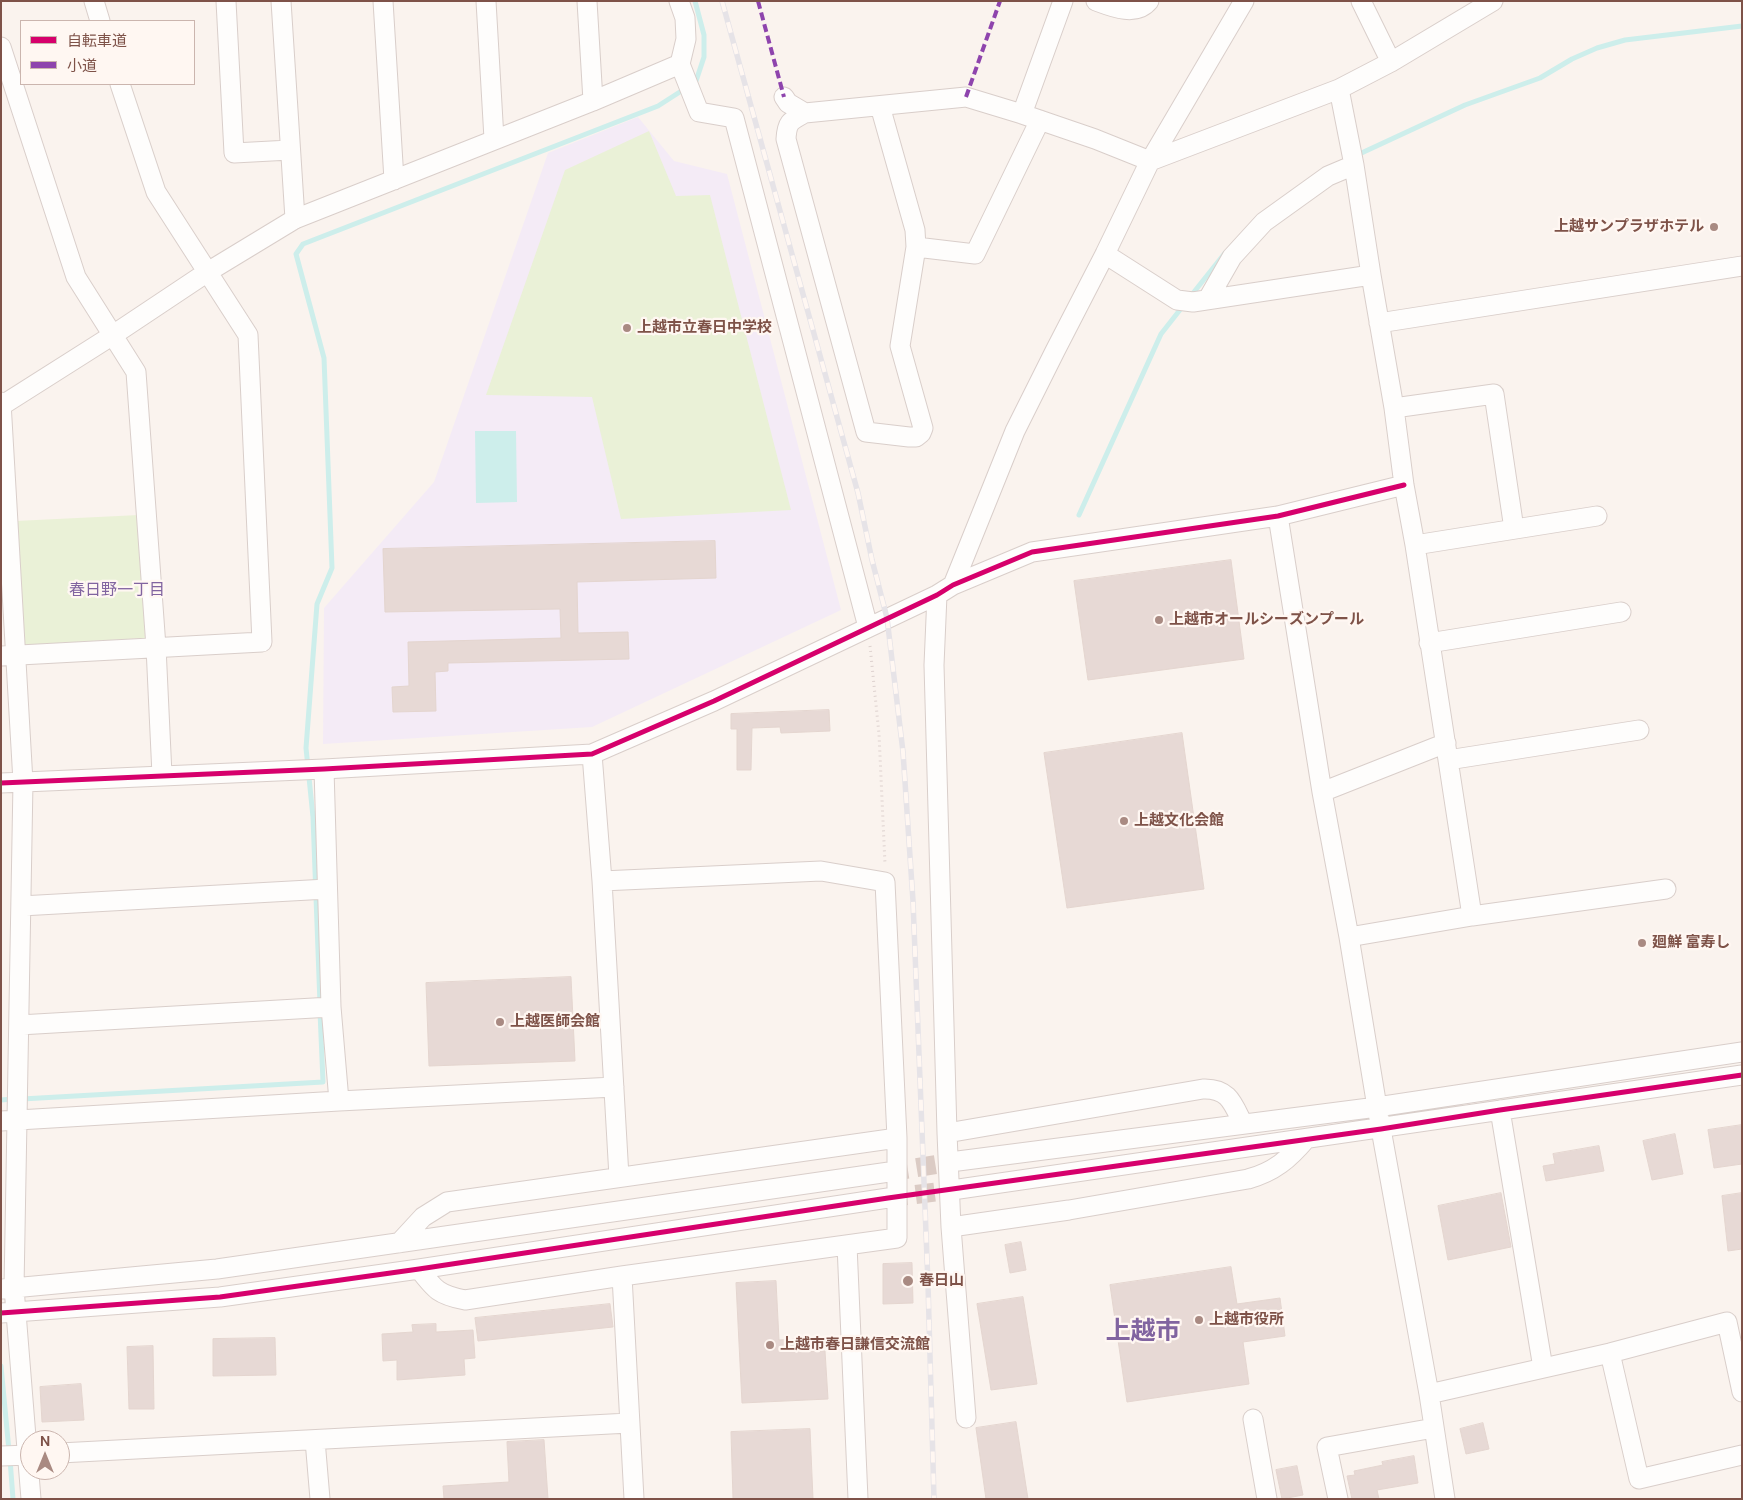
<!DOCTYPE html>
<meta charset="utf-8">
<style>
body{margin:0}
#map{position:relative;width:1743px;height:1500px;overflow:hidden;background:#faf3ee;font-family:"DM Sans","Noto Sans JP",sans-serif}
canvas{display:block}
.frame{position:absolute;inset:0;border:2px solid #7e5248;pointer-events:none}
.legend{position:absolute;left:20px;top:20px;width:175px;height:65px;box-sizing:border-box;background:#fff7f2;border:1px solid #cbb5ae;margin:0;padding:6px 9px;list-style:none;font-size:15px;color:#7e5248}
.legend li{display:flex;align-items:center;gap:10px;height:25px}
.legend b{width:25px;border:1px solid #cbb5ae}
.north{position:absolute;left:20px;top:1430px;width:50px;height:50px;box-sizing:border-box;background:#fff7f2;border:1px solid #cbb5ae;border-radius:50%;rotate:0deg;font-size:14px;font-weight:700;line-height:20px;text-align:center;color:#7e5248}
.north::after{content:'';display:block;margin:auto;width:18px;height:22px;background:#a98a82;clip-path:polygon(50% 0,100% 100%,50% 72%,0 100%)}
</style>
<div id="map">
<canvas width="1743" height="1500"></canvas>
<div class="frame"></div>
<ul class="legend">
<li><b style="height:6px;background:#d6006c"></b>自転車道</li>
<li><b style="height:6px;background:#8e44ad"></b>小道</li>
</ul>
<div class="north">N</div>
</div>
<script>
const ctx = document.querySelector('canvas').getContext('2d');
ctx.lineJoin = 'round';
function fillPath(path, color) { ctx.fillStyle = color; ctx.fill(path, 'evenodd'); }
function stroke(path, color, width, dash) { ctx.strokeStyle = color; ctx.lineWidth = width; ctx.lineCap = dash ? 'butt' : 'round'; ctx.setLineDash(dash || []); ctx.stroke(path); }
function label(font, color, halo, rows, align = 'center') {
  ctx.font = font + ' "DM Sans","Noto Sans JP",sans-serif'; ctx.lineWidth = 4.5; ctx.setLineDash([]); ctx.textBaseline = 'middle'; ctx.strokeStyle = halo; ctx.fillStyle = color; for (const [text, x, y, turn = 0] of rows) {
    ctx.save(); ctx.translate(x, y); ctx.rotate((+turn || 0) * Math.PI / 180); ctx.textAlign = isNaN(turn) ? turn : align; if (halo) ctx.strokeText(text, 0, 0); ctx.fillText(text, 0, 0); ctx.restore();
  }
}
const education = new Path2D(`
 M 638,117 L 674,161 L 727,174 L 841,610 L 592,727 L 323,744 L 324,608 L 434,482 L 548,153 Z`);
const green = new Path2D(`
 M 649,131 L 676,196 L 710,195 L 791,510 L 621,519 L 592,397 L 486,395 L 565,170 Z
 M 139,515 L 145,638 L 22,645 L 16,521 Z`);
const water = new Path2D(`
 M 475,431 L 516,431 L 517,502 L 476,503 Z`);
const stream = new Path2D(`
 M 693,83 L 696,81 L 704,57 L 704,35 L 695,1
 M 1355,156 L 1465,105 L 1540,78 L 1572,59 L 1597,48 L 1625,40 L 1742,26
 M 1190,297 L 1225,253
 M 1079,515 L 1161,334 L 1183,306
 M 320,1004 L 313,817 L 306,748 L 317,604 L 332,568 L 324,358 L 296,254 L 303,244 L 658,106 L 686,88
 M 22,1099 L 323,1082 L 320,1012
 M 1,1100 L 13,1099
 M 1,1366 L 9,1451
 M 10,1459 L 13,1499`);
const building = new Path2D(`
 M 715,541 L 716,578 L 577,582 L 578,633 L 628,632 L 629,659 L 448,663 L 448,671 L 435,672 L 436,711 L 393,712 L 392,687 L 409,686 L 408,642 L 561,638 L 560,609 L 385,612 L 383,549 Z
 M 1231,560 L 1244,659 L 1088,680 L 1074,581 Z
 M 829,710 L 830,731 L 781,733 L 780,727 L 752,728 L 751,770 L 737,770 L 737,729 L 731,729 L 731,714 Z
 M 1182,733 L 1204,889 L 1067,908 L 1044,753 Z
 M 571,977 L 575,1061 L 429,1066 L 426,983 Z
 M 1742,1125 L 1742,1164 L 1714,1168 L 1708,1130 Z
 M 1675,1134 L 1683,1174 L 1652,1180 L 1643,1141 Z
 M 1599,1146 L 1604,1171 L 1546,1181 L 1543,1166 L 1555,1164 L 1553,1154 Z
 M 1501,1193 L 1511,1247 L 1448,1260 L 1438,1206 Z
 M 1742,1193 L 1742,1249 L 1728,1251 L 1722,1196 Z
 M 1021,1242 L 1026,1270 L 1010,1273 L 1005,1245 Z
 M 912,1263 L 913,1303 L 883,1304 L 883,1264 Z
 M 1231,1267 L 1237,1304 L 1280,1298 L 1285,1336 L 1243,1342 L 1249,1384 L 1127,1402 L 1110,1285 Z
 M 776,1281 L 779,1340 L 800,1339 L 801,1352 L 825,1351 L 828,1399 L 742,1403 L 736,1283 Z
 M 1023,1297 L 1037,1384 L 991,1390 L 977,1304 Z
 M 610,1304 L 613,1327 L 478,1341 L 475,1318 Z
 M 436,1324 L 436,1332 L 473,1330 L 475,1358 L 464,1359 L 465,1375 L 397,1380 L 397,1360 L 383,1361 L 382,1334 L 413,1332 L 412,1325 Z
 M 275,1338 L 276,1375 L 213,1376 L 213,1339 Z
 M 153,1346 L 154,1409 L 129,1409 L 127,1347 Z
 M 81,1384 L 84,1420 L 42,1422 L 40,1387 Z
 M 1016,1422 L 1028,1499 L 986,1499 L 976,1428 Z
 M 1483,1423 L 1489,1449 L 1466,1454 L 1460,1429 Z
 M 810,1429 L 813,1499 L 733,1499 L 731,1432 Z
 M 544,1440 L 548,1499 L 444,1499 L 443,1486 L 509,1482 L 507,1442 Z
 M 1414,1456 L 1418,1483 L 1377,1490 L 1379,1499 L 1352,1499 L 1347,1476 L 1355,1475 L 1354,1471 L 1383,1465 L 1382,1462 Z
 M 1297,1466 L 1303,1495 L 1282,1499 L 1276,1470 Z`);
const minorTunnel = new Path2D(`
 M 889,1172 L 958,1161
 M 888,1198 L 959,1189`);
const path = new Path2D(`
 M 870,646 L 879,734 L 885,864`);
const minor = new Path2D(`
 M 94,1 L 100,21
 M 226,1 L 234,153 L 290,150
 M 281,1 L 295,219
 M 383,1 L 394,180
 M 486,1 L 494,139
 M 587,1 L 593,101
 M 679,1 L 685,18 L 686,39 L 680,64 L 699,112 L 734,118 L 868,627
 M 1096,1 C 1112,7 1136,17 1149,1
 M 1361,1 L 1391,62
 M 1,47 L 76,277 L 136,372 L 156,647 L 162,775
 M 1339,89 L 1354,165 L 1371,275
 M 784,97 L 788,103 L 805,113 L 966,97 L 1022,114 L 1095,139 L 1150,161 L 1339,89 L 1391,62 L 1493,1
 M 880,106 L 915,230 L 916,247
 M 805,113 C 790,121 787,122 786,139 L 866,432 L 909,437 L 916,437 L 921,433 L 923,428 L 900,346 L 916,247 L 975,254 L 1040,120
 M 1022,114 L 1063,1
 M 1105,254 L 1177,300 L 1193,302 L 1371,275 L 1394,408 L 1404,485 L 1415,545 L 1472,916
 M 1208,299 L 1232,257 L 1264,222 L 1328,176 L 1354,165
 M 1379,323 L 1742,266
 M 1,402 L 23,782 L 14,1288 L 31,1499
 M 1,406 L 113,335 L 206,273 L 295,219 L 593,101 L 680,64
 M 1394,408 L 1494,394 L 1514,529
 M 1278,516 L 1322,792 L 1349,937 L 1377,1107 L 1429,1394 L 1445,1499
 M 1415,545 L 1597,516
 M 953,585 L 1015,431 L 1055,351 L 1105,254 L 1150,161 L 1244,1
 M 937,595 L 934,665 L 947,1133 L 951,1227 L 966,1418
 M 1429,643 L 1621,612
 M 1,656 L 262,642 L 248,335 L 156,192 L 120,84
 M 592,754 L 602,881 L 619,1177
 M 1448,760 L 1639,730
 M 324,769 L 331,1007 L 339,1101
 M 1,783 L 324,769 L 592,754 L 714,701 L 937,595 L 953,585 L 1032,552 L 1278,516 L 1404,485
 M 1322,792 L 1446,743
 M 21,906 L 327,889
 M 1349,937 L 1472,916 L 1666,889
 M 19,1025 L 331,1007
 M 1500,1110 L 1543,1368
 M 1,1121 L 339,1101 L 614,1087
 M 947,1133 L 1203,1089 C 1229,1088 1233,1104 1243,1124
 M 958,1161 L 1377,1107 L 1742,1052
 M 959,1189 L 1742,1075
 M 951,1227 L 1069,1210 L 1248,1179 C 1274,1172 1289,1159 1306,1139
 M 399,1243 L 423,1217 L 447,1202 L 897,1138
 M 847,1245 L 858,1499
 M 419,1269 C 435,1290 439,1295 465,1300 L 622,1276 L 897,1238 L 897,1138 L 885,882 L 821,871 L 602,881
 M 622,1276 L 634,1499
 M 2,1289 L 217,1269 L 889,1172
 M 1,1313 L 220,1297 L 419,1269 L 888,1198
 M 1610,1353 L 1639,1479 L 1742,1455
 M 1429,1394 L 1610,1353 L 1727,1322 L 1742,1392
 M 1253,1419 L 1267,1499
 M 315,1440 L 320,1499
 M 60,1453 L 629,1423
 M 1,1456 L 30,1455
 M 1338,1499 L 1327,1447 L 1434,1428`);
const rail = new Path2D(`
 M 722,1 L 858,493 L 872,560 L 887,618 L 903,752 L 913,901 L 928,1284 L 934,1499`);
const quiet = new Path2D(`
 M 758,1 L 784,97
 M 966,97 L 1000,1`);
const cycleway = new Path2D(`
 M 1,783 L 324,769 L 592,754 L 714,701 L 937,595 L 953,585 L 1032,552 L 1278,516 L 1404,485
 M 1,1313 L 220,1297 L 419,1269 L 888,1198 L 1381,1129 L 1500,1110 L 1742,1075`);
const markers = [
 [1714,227,5,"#a98a82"],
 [627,328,5,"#a98a82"],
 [1159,620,5,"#a98a82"],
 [1124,821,5,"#a98a82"],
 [1642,943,5,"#a98a82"],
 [500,1022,5,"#a98a82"],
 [908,1281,6,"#a98a82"],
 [1199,1320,5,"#a98a82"],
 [770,1345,5,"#a98a82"]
];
const poiNames = [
 ["上越サンプラザホテル",1704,227,"right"],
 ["上越市立春日中学校",637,328],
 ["上越市オールシーズンプール",1169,620],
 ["上越文化会館",1134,821],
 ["廻鮮 富寿し",1652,943],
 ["上越医師会館",510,1022],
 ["春日山",919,1281],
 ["上越市役所",1209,1320],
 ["上越市春日謙信交流館",780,1345]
];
const neighbourhoodNames = [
 ["春日野一丁目",117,591]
];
const townNames = [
 ["上越市",1143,1332]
];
fillPath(education, '#f4ebf6');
fillPath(green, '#eaf1d7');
fillPath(water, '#cdeeeb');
stroke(stream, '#cdeeeb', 5);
fillPath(building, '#e7d9d5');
stroke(building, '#e4d5cf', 1);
stroke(minorTunnel, '#dbcbc4', 19, [19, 9]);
stroke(minor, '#d9ceca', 21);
stroke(path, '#ddd1ce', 3, [1, 4]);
stroke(minor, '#fefdfc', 19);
stroke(rail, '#e6e3e7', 5.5);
stroke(rail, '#fff7f2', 4, [11]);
stroke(quiet, '#8e44ad', 4, [8, 4]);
stroke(cycleway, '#d6006c', 5);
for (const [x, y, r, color] of markers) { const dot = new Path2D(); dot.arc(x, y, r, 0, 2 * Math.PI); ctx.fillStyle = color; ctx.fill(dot); stroke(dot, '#fff7f2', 2); }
label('bold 15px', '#7e5248', '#fff7f2', poiNames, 'left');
label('16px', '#8164a0', '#fff7f2', neighbourhoodNames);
label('bold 25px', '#8164a0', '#fff7f2', townNames);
</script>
